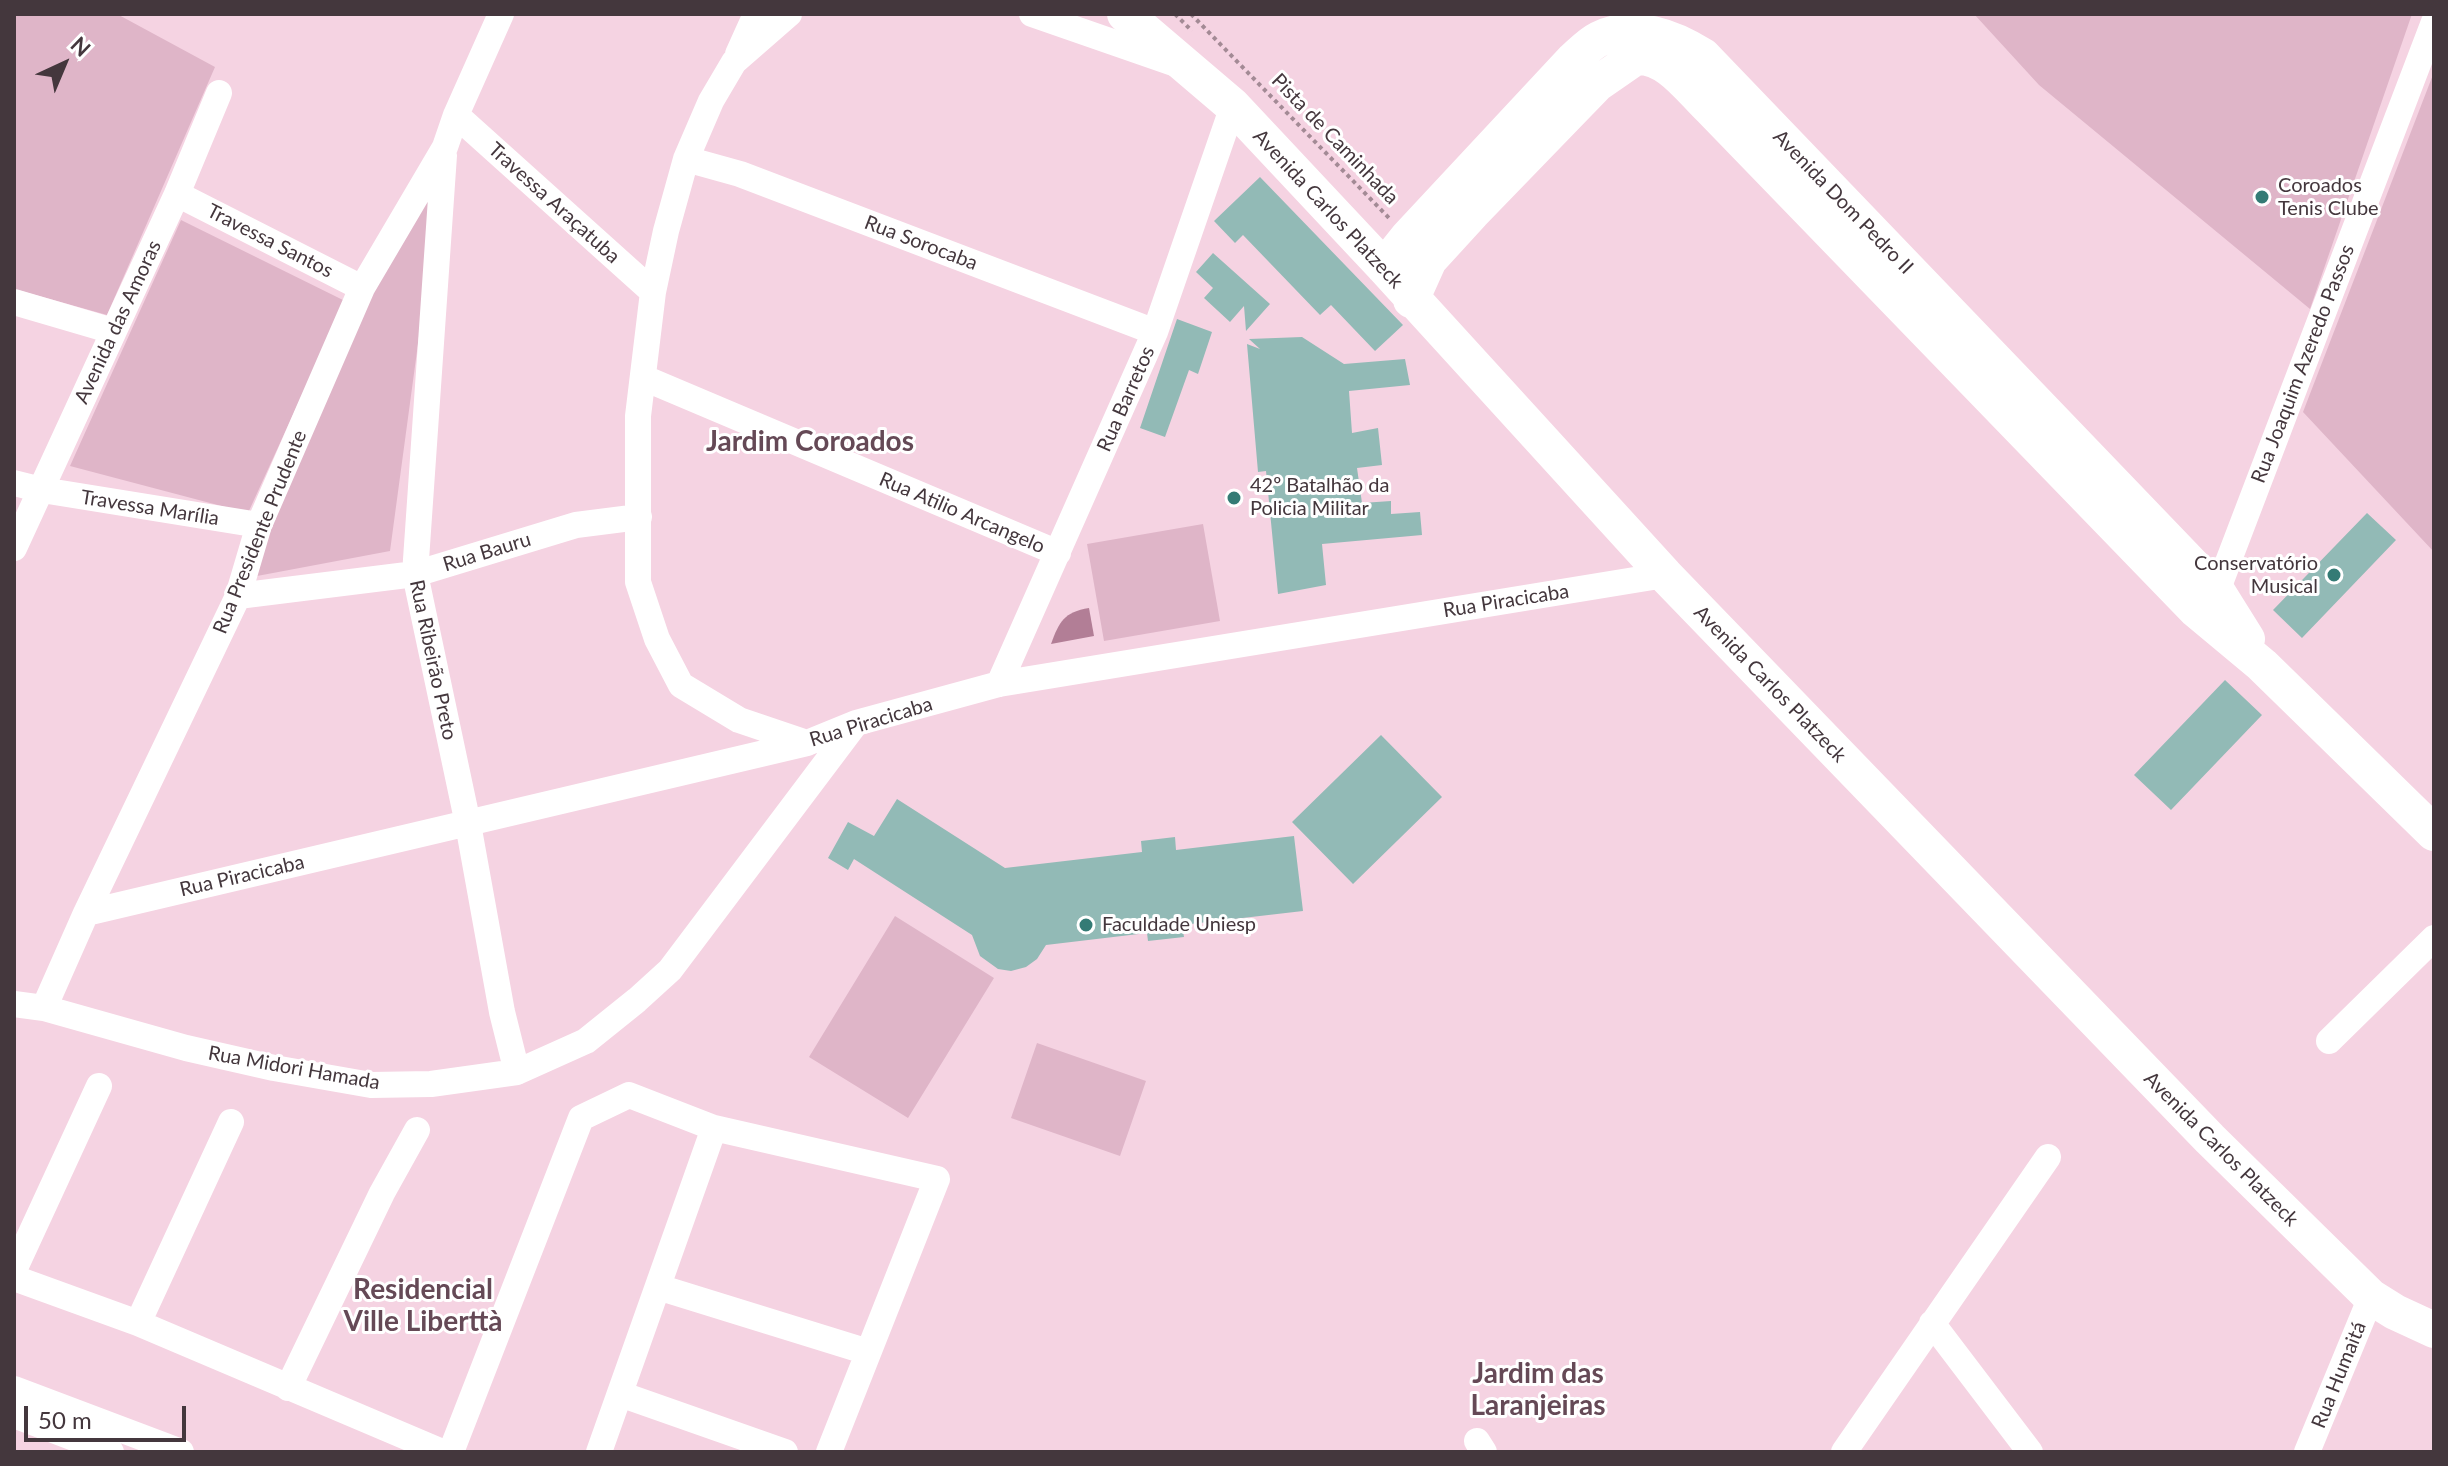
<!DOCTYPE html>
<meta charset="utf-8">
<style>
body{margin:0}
#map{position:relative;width:2448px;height:1466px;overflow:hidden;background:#f5d3e2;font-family:Lato,sans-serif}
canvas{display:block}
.frame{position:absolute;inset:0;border:16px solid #44373d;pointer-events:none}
.north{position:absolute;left:24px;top:24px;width:80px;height:80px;-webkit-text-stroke:6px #fff;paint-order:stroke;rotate:44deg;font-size:22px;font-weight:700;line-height:32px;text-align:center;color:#44373d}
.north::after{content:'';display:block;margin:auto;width:28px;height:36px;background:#44373d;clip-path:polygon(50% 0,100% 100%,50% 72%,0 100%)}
.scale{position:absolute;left:24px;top:1406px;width:162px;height:36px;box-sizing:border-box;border:4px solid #44373d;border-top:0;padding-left:10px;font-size:24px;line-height:28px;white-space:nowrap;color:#44373d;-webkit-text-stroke:6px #fff;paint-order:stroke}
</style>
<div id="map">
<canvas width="2448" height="1466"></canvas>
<div class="frame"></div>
<div class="north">N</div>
<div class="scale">50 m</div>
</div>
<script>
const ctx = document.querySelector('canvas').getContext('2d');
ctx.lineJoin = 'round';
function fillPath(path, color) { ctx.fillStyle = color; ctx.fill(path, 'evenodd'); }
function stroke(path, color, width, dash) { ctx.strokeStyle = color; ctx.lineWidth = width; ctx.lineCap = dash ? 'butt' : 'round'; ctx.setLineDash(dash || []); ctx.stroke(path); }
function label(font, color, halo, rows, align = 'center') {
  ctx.font = font + ' Lato,sans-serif'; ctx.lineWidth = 6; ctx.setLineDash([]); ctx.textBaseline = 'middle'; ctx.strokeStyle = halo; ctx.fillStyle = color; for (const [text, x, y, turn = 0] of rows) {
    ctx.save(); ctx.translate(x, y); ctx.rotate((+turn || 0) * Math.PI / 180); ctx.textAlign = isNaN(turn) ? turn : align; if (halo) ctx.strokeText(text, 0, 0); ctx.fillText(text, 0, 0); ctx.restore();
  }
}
const green = new Path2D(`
 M 14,14 L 117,14 L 215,67 L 107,315 L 14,289 Z
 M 1974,14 L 2412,14 L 2310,309 L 2039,85 Z
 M 2434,72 L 2434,552 L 2303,412 Z
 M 442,166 L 390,551 L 257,576 L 271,525 L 372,295 Z
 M 181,220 L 345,301 L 248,513 L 70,466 Z
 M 1203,524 L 1220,621 L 1104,641 L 1087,544 Z
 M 895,916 L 994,978 L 908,1118 L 809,1057 Z
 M 1037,1043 L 1146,1081 L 1120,1156 L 1011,1118 Z`);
const water = new Path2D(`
 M 1089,608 L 1094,636 L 1051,644 C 1059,622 1064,612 1089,608 Z`);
const building = new Path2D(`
 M 1260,177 L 1403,325 L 1375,351 L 1331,305 L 1320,315 L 1243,235 L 1235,243 L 1214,221 Z
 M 1213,253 L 1270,304 L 1246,331 L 1244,306 L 1230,322 L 1204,298 L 1213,288 L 1196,272 Z
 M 1177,319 L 1212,332 L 1198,374 L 1189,370 L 1165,437 L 1140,428 Z
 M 1302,337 L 1344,364 L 1405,359 L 1410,385 L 1349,391 L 1352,433 L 1378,428 L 1382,465 L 1357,468 L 1362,503 L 1391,501 L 1391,514 L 1420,512 L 1422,535 L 1322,544 L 1326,585 L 1278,594 L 1266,471 L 1258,472 L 1247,344 L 1260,349 L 1249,339 Z
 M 2367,513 L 2396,540 L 2302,638 L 2273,610 Z
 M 2225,680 L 2262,715 L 2171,810 L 2134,775 Z
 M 1381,735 L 1442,797 L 1353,884 L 1292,822 Z
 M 897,799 L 1005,868 L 1142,852 L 1141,841 L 1175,837 L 1176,850 L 1294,836 L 1303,911 L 1182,925 L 1184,937 L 1148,941 L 1147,933 L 1046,945 L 1037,959 L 1026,967 L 1011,971 L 998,969 L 980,956 L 972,935 L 854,859 L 848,870 L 828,858 L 848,822 L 874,836 Z`);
const path = new Path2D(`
 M 1175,14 L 1192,31
 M 1191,14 L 1390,219`);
const street = new Path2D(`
 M 789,14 L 734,62 L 711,101 L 686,159 L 666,231 L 653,292 L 638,416 L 638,582 L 657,639 L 681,685 L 739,720 L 807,743
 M 1032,14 L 1176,64
 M 738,54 L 756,14
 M 456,115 L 653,292
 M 444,155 L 415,574 L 468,824 L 502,1012 L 517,1072
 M 686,159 L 740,174 L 1155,332
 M 177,194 L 362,288
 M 14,302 L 113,331
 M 644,378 L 1058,553
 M 14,483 L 42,490 L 259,525
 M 14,548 L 177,194 L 219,93
 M 238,596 L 415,574 L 576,525 L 639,517
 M 2208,599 L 2217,591 L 2434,22
 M 999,684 L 1155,332 L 1233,106
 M 86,913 L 807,743 L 856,723 L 999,684 L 1665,575
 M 14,1004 L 44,1008 L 186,1048 L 274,1068 L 371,1085 L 431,1084 L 517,1072 L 586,1041 L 637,1000 L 670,970 L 856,723
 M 44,1008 L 86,913 L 238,596 L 259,525 L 362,288 L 445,147 L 456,115 L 501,14
 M 2329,1041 L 2434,938
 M 714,1128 L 937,1179 L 829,1452
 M 14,1270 L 99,1086
 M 14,1278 L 138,1323 L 442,1452
 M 658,1287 L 868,1352
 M 138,1323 L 231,1122
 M 1932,1323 L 2030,1452
 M 288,1388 L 382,1193 L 417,1130
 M 14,1389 L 181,1452
 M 620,1394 L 785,1452
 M 14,1415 L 111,1452
 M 1477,1441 L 1484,1452
 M 451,1452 L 581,1118 L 629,1095 L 714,1128 L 599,1452
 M 1844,1452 L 2048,1157
 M 2307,1452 L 2371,1297`);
const secondary = new Path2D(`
 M 1125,14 L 1233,106 L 1384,267 L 1665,575 L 2210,1139 L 2371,1297 L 2395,1312 L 2434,1330
 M 1384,267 L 1408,237 L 1573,60 C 1581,53 1589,44 1599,39 C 1634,22 1673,37 1703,56 L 2217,591 L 2247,639
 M 1411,300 L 1429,260 L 1472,213 L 1597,84 L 1636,57 C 1667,55 1690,89 1711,109 L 2196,610 L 2262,665 L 2434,833`);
const markers = [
 [2262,197,8,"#347b75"],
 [1234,498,8,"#347b75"],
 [2334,575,8,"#347b75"],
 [1086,925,8,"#347b75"]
];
const streetNames = [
 ["Pista de Caminhada",1335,139,46],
 ["Avenida Dom Pedro II",1843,202,46],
 ["Travessa Araçatuba",554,203,42],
 ["Avenida Carlos Platzeck",1328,209,47],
 ["Travessa Santos",270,241,27],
 ["Rua Sorocaba",921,243,21],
 ["Avenida das Amoras",118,322,-65],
 ["Rua Joaquim Azeredo Passos",2303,364,-69],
 ["Rua Barretos",1126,399,-66],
 ["Travessa Marília",150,508,9],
 ["Rua Atilio Arcangelo",962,513,23],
 ["Rua Presidente Prudente",260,532,-68],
 ["Rua Bauru",487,552,-17],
 ["Rua Piracicaba",1506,601,-9],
 ["Rua Ribeirão Preto",433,660,78],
 ["Avenida Carlos Platzeck",1770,684,46],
 ["Rua Piracicaba",871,722,-17],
 ["Rua Piracicaba",242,876,-13],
 ["Rua Midori Hamada",294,1068,10],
 ["Avenida Carlos Platzeck",2221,1149,45],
 ["Rua Humaitá",2339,1375,-68]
];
const poiNames = [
 ["Coroados",2278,186],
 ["Tenis Clube",2278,209],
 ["42º Batalhão da",1250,486],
 ["Policia Militar",1250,509],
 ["Conservatório",2318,564,"right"],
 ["Musical",2318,587,"right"],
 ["Faculdade Uniesp",1102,925]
];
const districtNames = [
 ["Jardim Coroados",810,442],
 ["Residencial",423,1290],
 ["Ville Liberttà",423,1322],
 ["Jardim das",1538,1374],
 ["Laranjeiras",1538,1406]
];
fillPath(green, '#dfb5c8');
fillPath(water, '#b27e96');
fillPath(building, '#92bab6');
stroke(path, '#a38a95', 4, [4, 4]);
stroke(street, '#fff', 26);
stroke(secondary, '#fff', 36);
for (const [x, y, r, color] of markers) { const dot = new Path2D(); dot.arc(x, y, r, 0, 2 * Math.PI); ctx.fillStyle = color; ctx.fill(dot); stroke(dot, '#fff', 3); }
label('20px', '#44373d', '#fff', streetNames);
label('20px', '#44373d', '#fff', poiNames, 'left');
label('bold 28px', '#654956', '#fff', districtNames);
</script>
